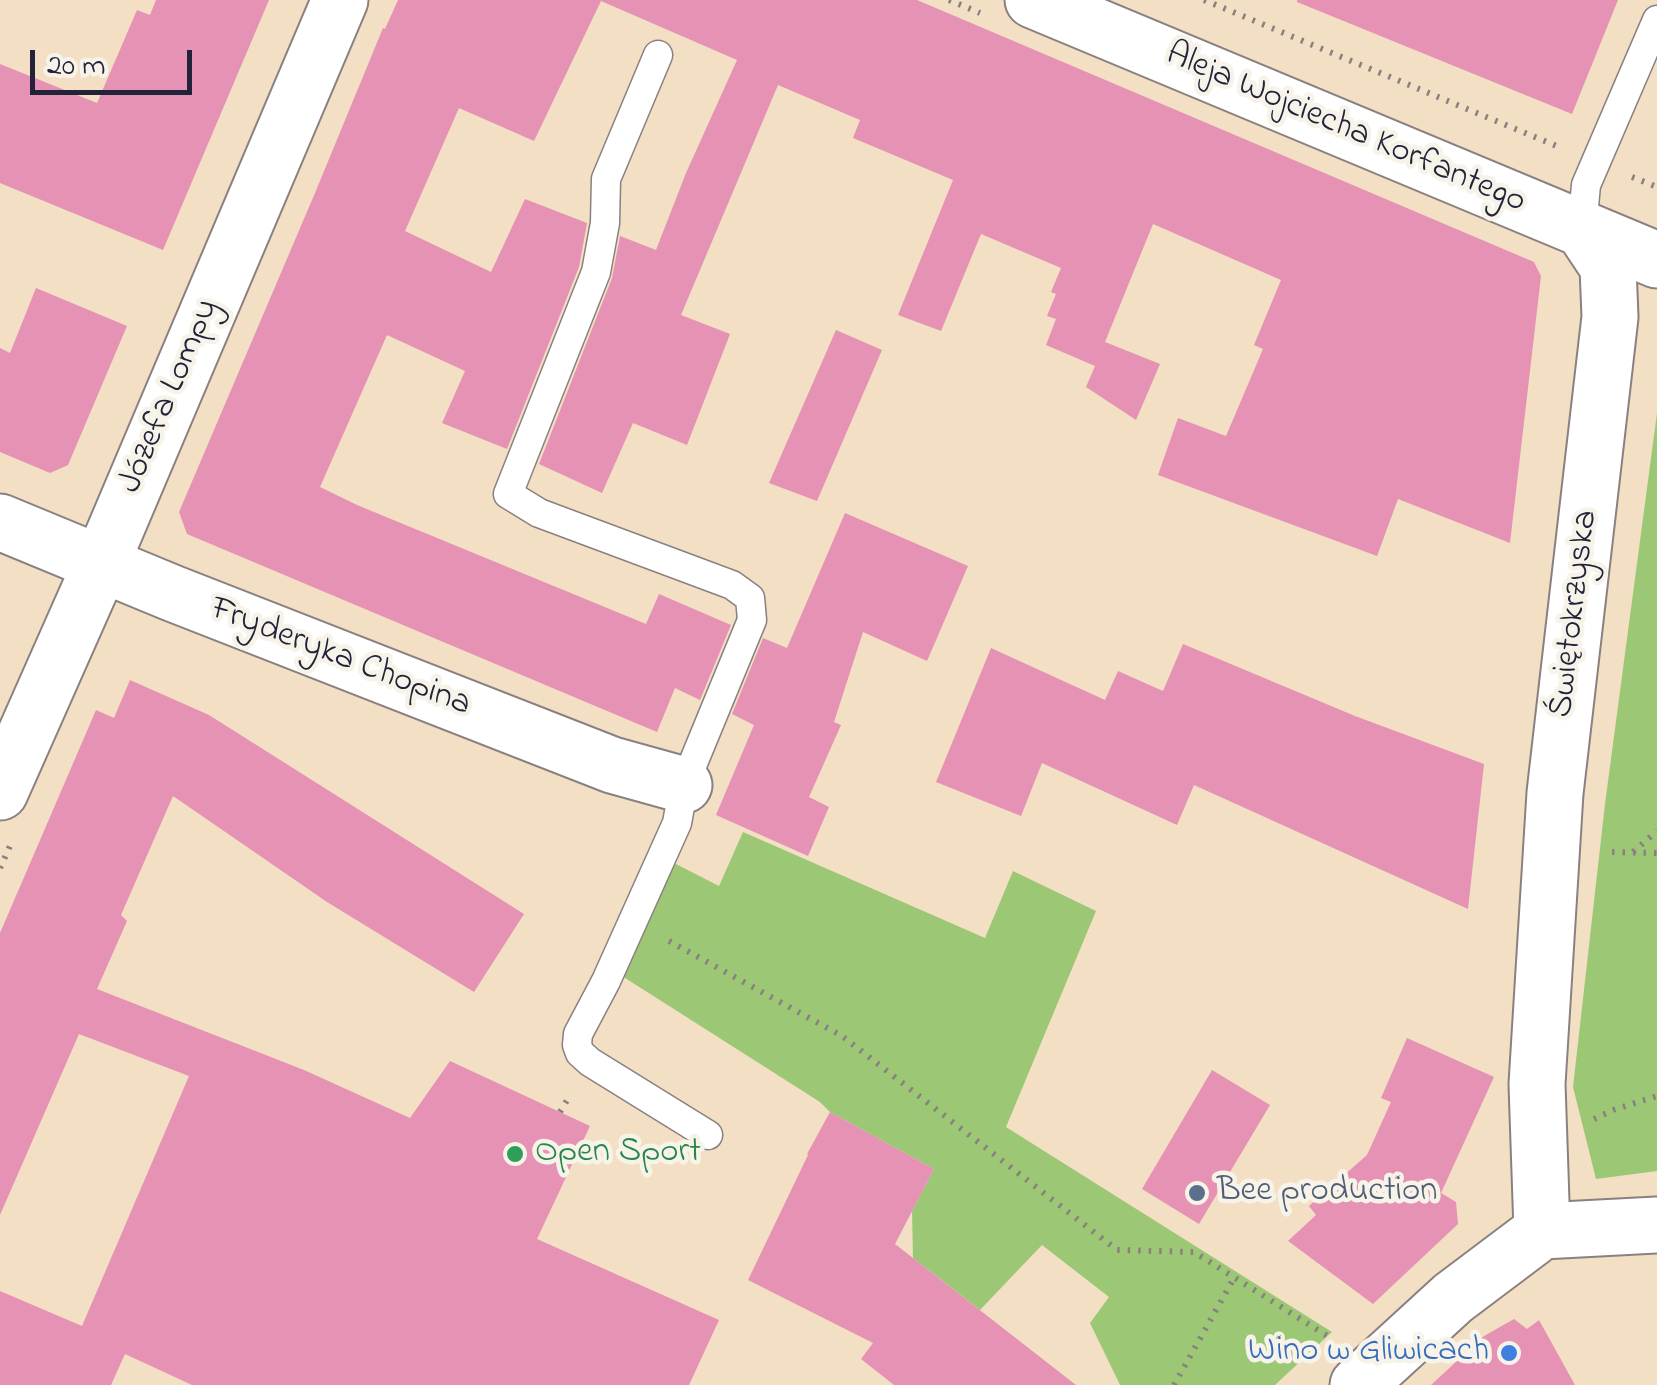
<!DOCTYPE html>
<meta charset="utf-8">
<style>
body{margin:0}
#map{position:relative;width:1657px;height:1385px;overflow:hidden;background:#f3dfc4;font-family:"Indie Flower",sans-serif}
canvas{display:block}
.scale{position:absolute;left:30px;top:50px;width:162px;height:45px;box-sizing:border-box;border:5px solid #22223b;border-top:0;padding-left:12px;font-size:30px;line-height:35px;white-space:nowrap;color:#22223b;-webkit-text-stroke:8px #f7f3e8;paint-order:stroke}
</style>
<div id="map">
<canvas width="1657" height="1385"></canvas>
<div class="scale">20 m</div>
</div>
<script>
const ctx = document.querySelector('canvas').getContext('2d');
ctx.lineJoin = 'round';
function fillPath(path, color) { ctx.fillStyle = color; ctx.fill(path, 'evenodd'); }
function stroke(path, color, width, dash) { ctx.strokeStyle = color; ctx.lineWidth = width; ctx.lineCap = dash ? 'butt' : 'round'; ctx.setLineDash(dash || []); ctx.stroke(path); }
function label(font, color, halo, rows, align = 'center') {
  ctx.font = font + ' "Indie Flower",sans-serif'; ctx.lineWidth = 9; ctx.setLineDash([]); ctx.textBaseline = 'middle'; ctx.strokeStyle = halo; ctx.fillStyle = color; for (const [text, x, y, turn = 0] of rows) {
    ctx.save(); ctx.translate(x, y); ctx.rotate((+turn || 0) * Math.PI / 180); ctx.textAlign = isNaN(turn) ? turn : align; if (halo) ctx.strokeText(text, 0, 0); ctx.fillText(text, 0, 0); ctx.restore();
  }
}
const green = new Path2D(`
 M 1657,413 L 1657,1171 L 1596,1179 L 1573,1087 L 1605,804 Z
 M 743,832 L 985,938 L 1013,871 L 1096,911 L 1006,1127 L 1332,1332 L 1275,1385 L 1120,1385 L 1090,1323 L 1109,1297 L 1042,1245 L 980,1310 L 913,1258 L 912,1211 L 934,1169 L 830,1112 L 820,1102 L 611,969 L 667,846 L 674,863 L 719,886 Z`);
const building = new Path2D(`
 M 156,0 L 269,0 L 163,250 L 0,183 L 0,64 L 97,103 L 137,10 L 150,15 Z
 M 398,0 L 917,0 L 1534,262 L 1541,276 L 1510,543 L 1398,499 L 1377,556 L 1158,475 L 1178,418 L 1226,436 L 1263,349 L 1254,345 L 1281,280 L 1153,224 L 1105,342 L 1160,364 L 1136,420 L 1086,387 L 1095,366 L 1046,345 L 1056,319 L 1047,316 L 1056,294 L 1051,292 L 1061,268 L 981,234 L 941,331 L 898,315 L 953,180 L 853,138 L 860,120 L 778,85 L 681,315 L 730,334 L 687,445 L 633,423 L 602,493 L 539,464 L 612,278 L 620,236 L 656,250 L 686,173 L 737,60 L 601,1 L 534,141 L 459,108 L 405,231 L 491,272 L 525,199 L 587,223 L 579,267 L 507,449 L 442,423 L 465,371 L 387,335 L 320,487 L 357,505 L 646,624 L 659,594 L 731,625 L 700,700 L 675,688 L 657,732 L 187,534 L 179,512 L 315,193 L 383,28 L 385,29 Z
 M 1297,0 L 1618,0 L 1572,114 L 1297,2 Z
 M 36,288 L 127,326 L 68,465 L 50,473 L 0,452 L 0,348 L 10,353 Z
 M 836,330 L 882,350 L 817,501 L 769,483 Z
 M 845,513 L 968,566 L 927,661 L 863,632 L 834,722 L 841,725 L 809,797 L 829,807 L 808,856 L 716,815 L 754,725 L 732,714 L 763,638 L 787,648 Z
 M 1183,644 L 1355,716 L 1484,764 L 1468,909 L 1194,785 L 1177,825 L 1042,763 L 1021,816 L 936,782 L 991,648 L 1105,700 L 1118,671 L 1163,691 Z
 M 130,680 L 209,715 L 524,914 L 474,992 L 327,902 L 173,796 L 121,915 L 127,921 L 97,989 L 304,1070 L 410,1118 L 450,1061 L 590,1126 L 537,1239 L 719,1320 L 689,1385 L 192,1385 L 125,1354 L 111,1385 L 0,1385 L 0,1291 L 82,1326 L 189,1076 L 79,1034 L 0,1215 L 0,933 L 96,710 L 114,718 Z
 M 1407,1038 L 1494,1077 L 1441,1193 L 1456,1202 L 1458,1224 L 1373,1304 L 1288,1241 L 1316,1215 L 1309,1206 L 1367,1155 L 1391,1102 L 1381,1098 Z
 M 1212,1070 L 1270,1105 L 1199,1224 L 1142,1189 Z
 M 830,1112 L 934,1169 L 895,1244 L 1076,1385 L 894,1385 L 861,1359 L 873,1343 L 748,1280 L 808,1155 L 807,1154 Z
 M 1514,1319 L 1527,1329 L 1539,1320 L 1575,1385 L 1431,1385 L 1484,1336 Z`);
const path = new Path2D(`
 M 949,0 L 980,13
 M 1204,0 L 1559,147
 M 1632,177 L 1657,187
 M 1612,852 L 1657,853
 M 1633,852 L 1657,831
 M 0,868 L 10,846
 M 669,941 L 842,1036 L 1117,1250 L 1194,1252 L 1329,1337
 M 560,1112 L 569,1097
 M 1594,1119 L 1613,1110 L 1657,1096
 M 1174,1385 L 1234,1278`);
const service = new Path2D(`
 M 658,55 L 606,179 L 605,223 L 596,272 L 508,494 L 539,513 L 732,585 L 750,598 L 752,620 L 684,785 L 677,823 L 606,981 L 578,1034 L 577,1045 L 580,1053 L 590,1062 L 708,1135
 M 1582,228 L 1586,185 L 1657,20`);
const minor = new Path2D(`
 M 1033,0 L 1657,260
 M 0,522 L 172,593 L 612,765 L 684,785
 M 0,792 L 101,564 L 340,0
 M 1542,1231 L 1537,1084 L 1555,793 L 1610,317 L 1608,267 L 1582,228`);
const tertiary = new Path2D(`
 M 1358,1385 L 1453,1298 L 1542,1231 L 1657,1225`);
const markers = [
 [515,1154,10,"#2e9e5b"],
 [1197,1193,10,"#5c6f8a"],
 [1509,1353,10,"#3f7fe0"]
];
const streetNames = [
 ["Aleja Wojciecha Korfantego",1345,130,23],
 ["Józefa Lompy",171,397,-67],
 ["Świętokrzyska",1576,614,-83],
 ["Fryderyka Chopina",340,659,21]
];
const leisureNames = [
 ["Open Sport",535,1154]
];
const serviceNames = [
 ["Bee production",1217,1193]
];
const shopNames = [
 ["Wino w Gliwicach",1489,1353]
];
fillPath(green, '#9cc875');
fillPath(building, '#e592b4');
stroke(service, '#8a8080', 31);
stroke(minor, '#8a8080', 59);
stroke(tertiary, '#8a8080', 59);
stroke(path, '#8a8080', 6, [2.5, 8]);
stroke(service, '#fff', 28);
stroke(minor, '#fff', 55);
stroke(tertiary, '#fff', 55);
for (const [x, y, r, color] of markers) { const dot = new Path2D(); dot.arc(x, y, r, 0, 2 * Math.PI); ctx.fillStyle = color; ctx.fill(dot); stroke(dot, '#f7f3e8', 4); }
label('35px', '#22223b', '#f7f3e8', streetNames);
label('35px', '#27864d', '#f7f3e8', leisureNames, 'left');
label('35px', '#4e5e75', '#f7f3e8', serviceNames, 'left');
label('35px', '#366cbe', '#f7f3e8', shopNames, 'right');
</script>
